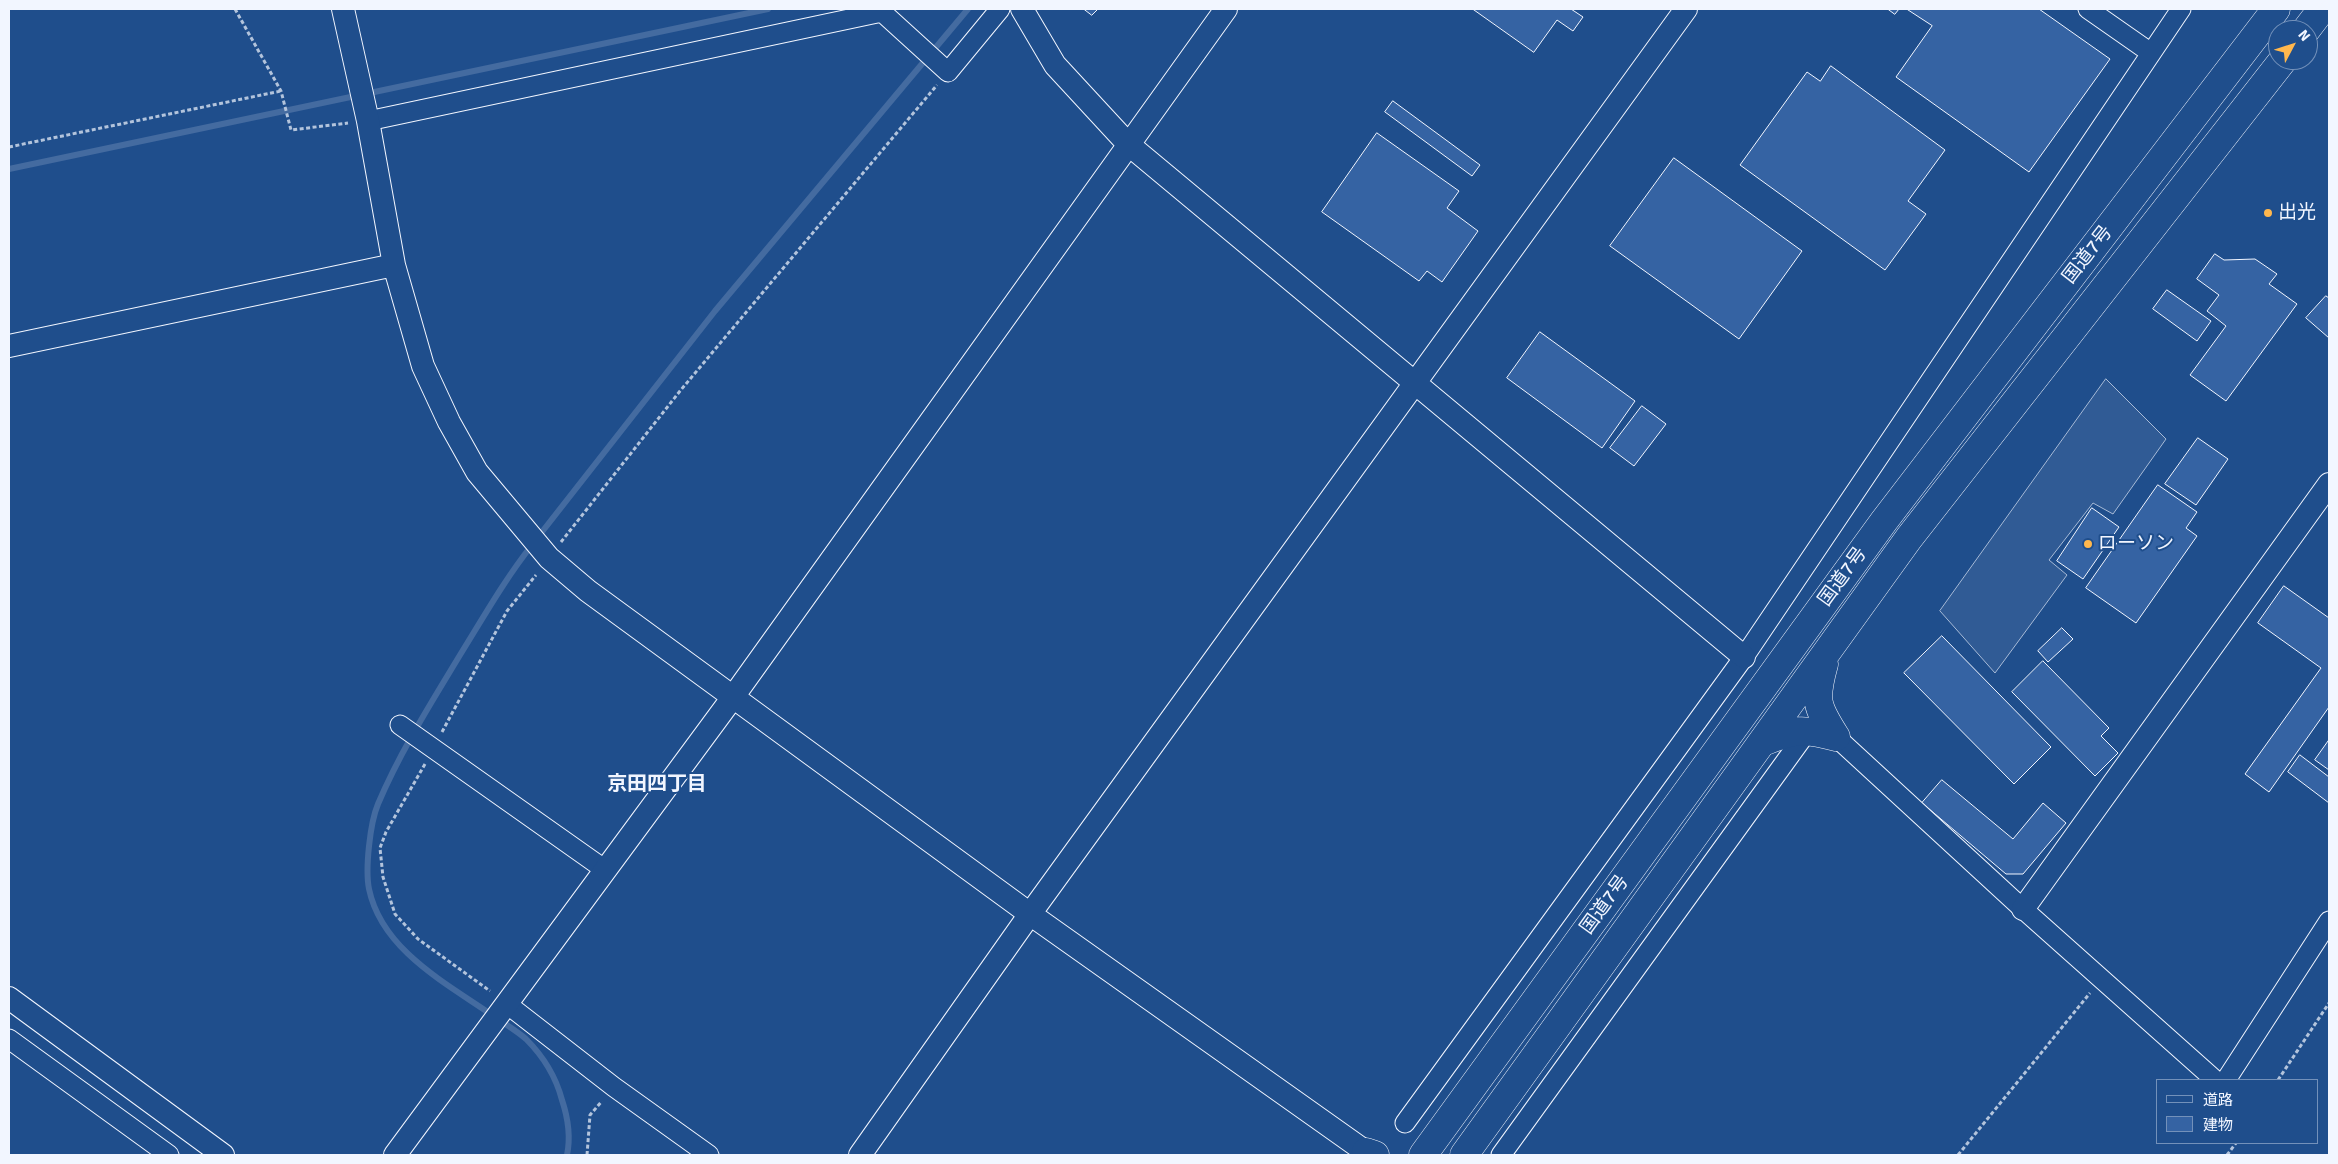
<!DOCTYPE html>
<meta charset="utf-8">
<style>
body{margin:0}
#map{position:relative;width:2338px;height:1164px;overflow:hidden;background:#1f4e8c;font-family:Signika,"Noto Sans JP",sans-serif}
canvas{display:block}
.frame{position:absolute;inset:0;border:10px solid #f2f6ff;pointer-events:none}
.legend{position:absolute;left:2156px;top:1079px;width:162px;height:65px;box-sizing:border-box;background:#1f4e8c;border:1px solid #7391ba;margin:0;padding:6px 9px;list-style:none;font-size:15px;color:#f2f6ff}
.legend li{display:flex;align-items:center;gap:10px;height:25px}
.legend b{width:25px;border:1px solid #7391ba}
.north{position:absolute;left:2268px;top:20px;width:50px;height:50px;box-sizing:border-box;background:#1f4e8c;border:1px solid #7391ba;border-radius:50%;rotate:50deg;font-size:14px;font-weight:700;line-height:20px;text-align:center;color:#f2f6ff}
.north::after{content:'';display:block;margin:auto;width:18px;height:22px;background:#ffb74d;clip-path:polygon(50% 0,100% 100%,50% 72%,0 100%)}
</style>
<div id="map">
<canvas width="2338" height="1164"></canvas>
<div class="frame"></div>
<ul class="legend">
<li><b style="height:6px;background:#1f4e8c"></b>道路</li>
<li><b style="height:14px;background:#3563a3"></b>建物</li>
</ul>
<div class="north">N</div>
</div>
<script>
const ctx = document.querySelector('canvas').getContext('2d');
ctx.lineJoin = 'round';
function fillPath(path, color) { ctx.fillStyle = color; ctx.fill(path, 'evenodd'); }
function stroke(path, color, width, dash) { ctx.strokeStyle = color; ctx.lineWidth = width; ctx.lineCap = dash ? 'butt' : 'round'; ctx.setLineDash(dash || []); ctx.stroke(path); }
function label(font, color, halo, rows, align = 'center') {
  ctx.font = font + ' Signika,"Noto Sans JP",sans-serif'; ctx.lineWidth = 4; ctx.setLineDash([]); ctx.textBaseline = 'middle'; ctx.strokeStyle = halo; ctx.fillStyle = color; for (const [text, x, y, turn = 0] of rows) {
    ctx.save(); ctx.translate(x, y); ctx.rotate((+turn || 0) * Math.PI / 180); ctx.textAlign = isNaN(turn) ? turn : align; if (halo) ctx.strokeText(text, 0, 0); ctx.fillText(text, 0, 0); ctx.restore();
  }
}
const built = new Path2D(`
 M 2106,379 L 2166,439 L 2113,514 L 2093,503 L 2049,560 L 2067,575 L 1995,673 L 1940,611 Z`);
const stream = new Path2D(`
 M 9,169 L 768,9
 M 538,537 L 715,311 L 968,9
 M 532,545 C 505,579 483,618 460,655 C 431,703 400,752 378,804 C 370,823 365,869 369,889 C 382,951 448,984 495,1017 C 505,1024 517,1031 526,1039 C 543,1056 556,1077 562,1100 C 568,1118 571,1136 567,1155`);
const building = new Path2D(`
 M 1084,9 L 1098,9 L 1092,15 Z
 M 1473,9 L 1571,9 L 1583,17 L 1573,31 L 1557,20 L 1534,52 Z
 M 1888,9 L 1899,9 L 1895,14 Z
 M 1907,9 L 2039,9 L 2110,59 L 2029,172 L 1896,77 L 1932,26 Z
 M 1831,66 L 1945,150 L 1908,201 L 1926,214 L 1885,270 L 1740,165 L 1807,72 L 1820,81 Z
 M 1393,101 L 1480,165 L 1472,176 L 1385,112 Z
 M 1377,133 L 1459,191 L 1447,208 L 1478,231 L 1442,282 L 1427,271 L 1419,281 L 1322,212 Z
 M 1674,158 L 1802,251 L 1739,339 L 1610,246 Z
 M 2215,254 L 2224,260 L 2255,259 L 2277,274 L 2269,284 L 2297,304 L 2226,401 L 2190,375 L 2226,326 L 2207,311 L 2219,295 L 2197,279 Z
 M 2167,290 L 2211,321 L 2197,341 L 2153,309 Z
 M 2326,296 L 2329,298 L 2329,338 L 2306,318 Z
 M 1540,332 L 1635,401 L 1602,448 L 1507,378 Z
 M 1642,406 L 1666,424 L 1634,466 L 1610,448 Z
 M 2198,438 L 2228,459 L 2196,505 L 2165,484 Z
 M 2158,485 L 2197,512 L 2186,528 L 2197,536 L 2136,623 L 2086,588 Z
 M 2092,508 L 2119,527 L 2083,579 L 2057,561 Z
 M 2284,586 L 2329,618 L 2329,707 L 2269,792 L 2245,774 L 2321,668 L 2258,623 Z
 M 2062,628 L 2073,639 L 2048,662 L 2038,651 Z
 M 1942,636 L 2051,747 L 2014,784 L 1904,673 Z
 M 2043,661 L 2109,728 L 2101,736 L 2118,753 L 2095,776 L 2012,692 Z
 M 2329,740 L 2329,770 L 2315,760 Z
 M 2300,755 L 2329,777 L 2329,803 L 2288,772 Z
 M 1942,780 L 2013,839 L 2043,803 L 2066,823 L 2023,874 L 2006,874 L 1922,803 Z`);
const path = new Path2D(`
 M 235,9 L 281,91 L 291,130 L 348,123
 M 9,147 L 281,91
 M 561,542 L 680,391 L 937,85
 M 442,732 L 507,611 L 536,575
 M 425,764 L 386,832 L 380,848 L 383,877 L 395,914 L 418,939 L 490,991
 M 2278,1080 L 2329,1003
 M 587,1155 L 590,1115 L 602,1101
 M 1958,1155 L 2090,993
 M 2227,1155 L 2236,1143`);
const minor = new Path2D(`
 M 2088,9 L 2151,53
 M 368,121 L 882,12 L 948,72 L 1000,9
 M 400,725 L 604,869
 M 1836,737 L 2023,909 L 2215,1080
 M 507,1004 L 614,1087 L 709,1155
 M 9,1039 L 169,1155
 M 2226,1080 L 2329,921
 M 1405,1123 L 1744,657 L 2181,9
 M 1501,1155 L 1809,729`);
const tertiary = new Path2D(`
 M 343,9 L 368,121 L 394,265 L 423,366 L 449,422 L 477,472 L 549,558 L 588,591 L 1030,914 L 1366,1152
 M 1022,9 L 1055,65 L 1128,144 L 1744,657
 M 9,346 L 394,265
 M 2023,909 L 2329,484
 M 9,998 L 223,1155
 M 395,1155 L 733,697 L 1226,9
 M 860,1155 L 1030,914 L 1686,9`);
const trunk = new Path2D(`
 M 2306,30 L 2322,9
 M 1824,664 C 1814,700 1816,706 1836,737
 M 1763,742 C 1794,729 1803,728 1836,737
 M 1366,1152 L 1375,1155
 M 1423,1155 L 1884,521 L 2276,9
 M 1464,1155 L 1909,538 L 2283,60`);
const markers = [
 [2268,213,5,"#ffb74d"],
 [2088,544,5,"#ffb74d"]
];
const poiNames = [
 ["出光",2278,213],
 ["ローソン",2098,544]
];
const streetNames = [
 ["国道7号",2088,255,-52],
 ["国道7号",1843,577,-54],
 ["国道7号",1605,905,-54]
];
const neighbourhoodNames = [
 ["京田四丁目",657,785]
];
fillPath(built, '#305b95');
stroke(built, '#a8bbd7', 1);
stroke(stream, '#446ba0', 6);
fillPath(building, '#3563a3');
stroke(building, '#f2f6ff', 1);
stroke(minor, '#f2f6ff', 21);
stroke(tertiary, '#f2f6ff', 24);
stroke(trunk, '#f2f6ff', 29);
stroke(path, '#b3c4dc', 3, [4, 2.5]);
stroke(minor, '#1f4e8c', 19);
stroke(tertiary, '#1f4e8c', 22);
stroke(trunk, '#1f4e8c', 28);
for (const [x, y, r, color] of markers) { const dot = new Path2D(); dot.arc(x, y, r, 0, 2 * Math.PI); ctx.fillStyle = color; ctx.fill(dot); stroke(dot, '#1f4e8c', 2); }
label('19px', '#f2f6ff', '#1f4e8c', poiNames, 'left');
label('19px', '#f2f6ff', '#1f4e8c', streetNames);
label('bold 20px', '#f2f6ff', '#1f4e8c', neighbourhoodNames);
</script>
